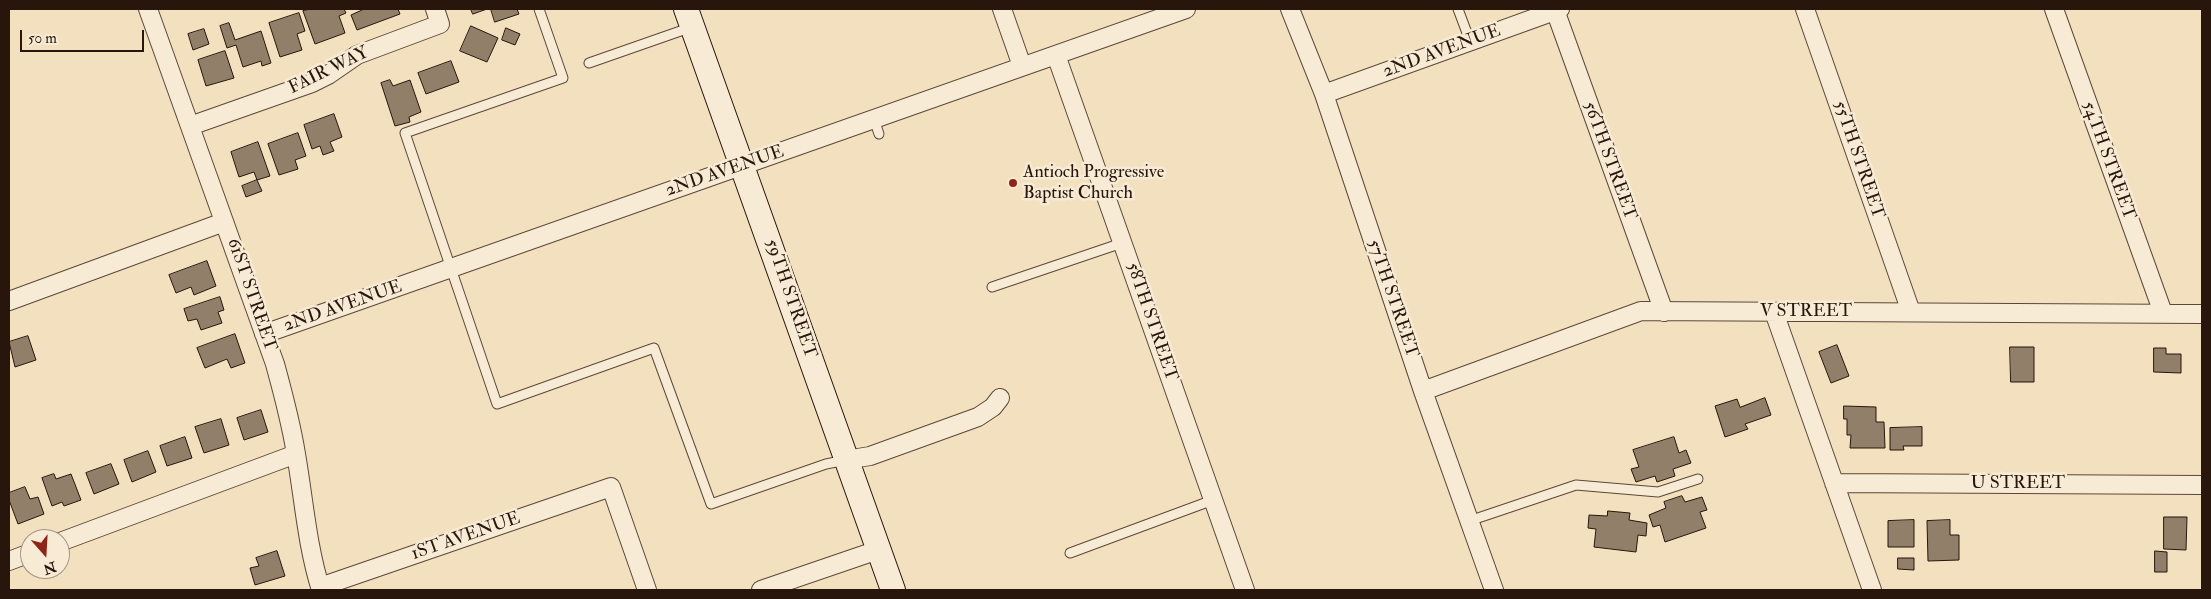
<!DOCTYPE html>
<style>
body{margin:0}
#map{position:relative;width:2211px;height:599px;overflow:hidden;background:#f3e0bf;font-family:"IM FELL Double Pica",serif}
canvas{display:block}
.frame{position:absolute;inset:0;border:10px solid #28150c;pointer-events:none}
.north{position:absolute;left:20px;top:529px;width:50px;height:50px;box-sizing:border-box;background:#f7ebd5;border:1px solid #a49585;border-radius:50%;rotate:161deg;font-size:14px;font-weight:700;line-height:20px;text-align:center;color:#28150c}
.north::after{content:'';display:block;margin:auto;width:18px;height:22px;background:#8f2418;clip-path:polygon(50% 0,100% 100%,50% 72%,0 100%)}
.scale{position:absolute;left:20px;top:30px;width:124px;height:22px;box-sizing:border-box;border:2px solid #28150c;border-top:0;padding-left:6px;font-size:15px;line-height:18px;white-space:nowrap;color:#28150c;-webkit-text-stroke:4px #f7ebd5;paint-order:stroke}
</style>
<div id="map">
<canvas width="2211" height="599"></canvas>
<div class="frame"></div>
<div class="north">N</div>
<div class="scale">50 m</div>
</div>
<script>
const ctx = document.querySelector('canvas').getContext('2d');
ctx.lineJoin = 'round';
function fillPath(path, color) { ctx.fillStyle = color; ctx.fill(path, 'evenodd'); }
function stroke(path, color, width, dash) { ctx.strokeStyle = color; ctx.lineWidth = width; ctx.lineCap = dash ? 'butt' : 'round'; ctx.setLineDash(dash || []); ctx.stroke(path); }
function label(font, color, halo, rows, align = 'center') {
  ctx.font = font + ' "IM FELL Double Pica",serif'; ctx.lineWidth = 5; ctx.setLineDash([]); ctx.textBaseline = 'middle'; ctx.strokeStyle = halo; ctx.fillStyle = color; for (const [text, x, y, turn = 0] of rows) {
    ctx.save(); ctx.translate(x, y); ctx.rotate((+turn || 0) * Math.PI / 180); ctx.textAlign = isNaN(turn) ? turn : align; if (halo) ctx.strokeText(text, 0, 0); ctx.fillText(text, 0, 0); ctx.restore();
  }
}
const building = new Path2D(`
 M 311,9 L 344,9 L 346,13 L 339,16 L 345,33 L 315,44 L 303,11 Z
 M 361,9 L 398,9 L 400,14 L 357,30 L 351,15 L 362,10 Z
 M 471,9 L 487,9 L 473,14 Z
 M 491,9 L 517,9 L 519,14 L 495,22 Z
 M 299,13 L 305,31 L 297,34 L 302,50 L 280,57 L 269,23 Z
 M 229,23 L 235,40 L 261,31 L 271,63 L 262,66 L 261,61 L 243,67 L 236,45 L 227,48 L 220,26 Z
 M 471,26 L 498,38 L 487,62 L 460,51 Z
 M 506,28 L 520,34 L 515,45 L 502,40 Z
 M 204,29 L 209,44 L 193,50 L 188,34 Z
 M 225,51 L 234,78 L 206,86 L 198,60 Z
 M 451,61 L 459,82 L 426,94 L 418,73 Z
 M 390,80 L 393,86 L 410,80 L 421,112 L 409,117 L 410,122 L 395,126 L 381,83 Z
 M 334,114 L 342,137 L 330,142 L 334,151 L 323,155 L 320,146 L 312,149 L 304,125 Z
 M 298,133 L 306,156 L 295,160 L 298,169 L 279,175 L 268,144 Z
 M 258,142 L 270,176 L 257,180 L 254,172 L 239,177 L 231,152 Z
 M 257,180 L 262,191 L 246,197 L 242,186 Z
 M 207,261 L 216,286 L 194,295 L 191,287 L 176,293 L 169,275 Z
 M 220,297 L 224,310 L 218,312 L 222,323 L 201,330 L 197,319 L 188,321 L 184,309 Z
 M 235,334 L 245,363 L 231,368 L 227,359 L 205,368 L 197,348 Z
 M 28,336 L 36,360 L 15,367 L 9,342 Z
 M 1837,345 L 1849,376 L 1831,383 L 1819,352 Z
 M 2010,347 L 2034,347 L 2034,382 L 2011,382 Z
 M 2154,348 L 2166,348 L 2166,354 L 2181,354 L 2181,373 L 2154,372 Z
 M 1765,398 L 1771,415 L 1745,424 L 1748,429 L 1725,437 L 1715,406 L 1737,399 L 1740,407 Z
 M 1844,406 L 1876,407 L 1876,422 L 1884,422 L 1885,448 L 1850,448 L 1851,435 L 1847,435 L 1847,419 L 1844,419 Z
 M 261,410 L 268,432 L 244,440 L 237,418 Z
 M 221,419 L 229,445 L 204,453 L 195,427 Z
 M 1922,427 L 1922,446 L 1903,446 L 1904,450 L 1890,450 L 1890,428 Z
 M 185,437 L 192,458 L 167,466 L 160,446 Z
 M 1674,437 L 1679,453 L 1686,450 L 1691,463 L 1673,469 L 1675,476 L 1657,482 L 1655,476 L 1636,482 L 1631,469 L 1639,467 L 1633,450 Z
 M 148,451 L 156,472 L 132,482 L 124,460 Z
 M 111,464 L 119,484 L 94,494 L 86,473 Z
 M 54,474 L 56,479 L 71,474 L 81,500 L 64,506 L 62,502 L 52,506 L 42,478 Z
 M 25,487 L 30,499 L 38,497 L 44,514 L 18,524 L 9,500 L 9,493 Z
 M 1682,496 L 1685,502 L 1702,497 L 1707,510 L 1700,512 L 1706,528 L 1665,542 L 1660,525 L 1653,527 L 1649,515 L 1666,508 L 1664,502 Z
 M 1608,511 L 1630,513 L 1629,520 L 1647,523 L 1646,536 L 1638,535 L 1636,552 L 1594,547 L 1596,529 L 1588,528 L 1589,515 L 1607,516 Z
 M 2164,517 L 2187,517 L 2186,550 L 2164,549 Z
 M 1914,520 L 1914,547 L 1888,547 L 1888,521 Z
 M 1950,520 L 1950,535 L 1959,535 L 1959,560 L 1928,561 L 1927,521 Z
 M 277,551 L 285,576 L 255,585 L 250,568 L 259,566 L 256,558 Z
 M 2155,551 L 2167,552 L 2167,572 L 2155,572 Z
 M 1898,558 L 1914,558 L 1914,570 L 1898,569 Z`);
const lane = new Path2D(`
 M 539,9 L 563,78 L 405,133 L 497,404 L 654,348 L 711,504 L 826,464 L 846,460
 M 1458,9 L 1470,41
 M 589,63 L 692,27
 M 874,119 L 879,134
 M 992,287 L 1122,243
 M 1469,521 L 1576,485 L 1658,492 L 1698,479
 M 1070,553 L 1213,500`);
const street = new Path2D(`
 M 148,9 L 275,364 C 283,393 291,423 296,454 C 304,500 307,546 321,590
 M 1002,9 L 1022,66
 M 1290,9 L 1324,94 L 1423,391 L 1494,590
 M 1805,9 L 1911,312
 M 2054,9 L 2163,313
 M 1555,10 L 1664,312
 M 1056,55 L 1245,590
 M 1324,94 L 1560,9
 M 190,126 L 312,83 L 328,75 L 357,55 L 440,24 L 435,9
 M 9,301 L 224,222
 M 1774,312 L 1872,590
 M 264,334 L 1186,9
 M 1423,391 L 1641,311 L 2202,314
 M 846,460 L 870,456 L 978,417 L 993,407 L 1000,398
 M 1834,483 L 2202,485
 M 60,542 L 296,454
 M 9,561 L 30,553
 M 320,587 L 611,487 L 647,590
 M 761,590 L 878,550`);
const secondary = new Path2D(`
 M 686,9 L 893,590`);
const markers = [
 [1013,183,5,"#8f2418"]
];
const streetNames = [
 ["2ND AVENUE",1442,52,-20],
 ["FAIR WAY",329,71,-26],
 ["55TH STREET",1858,160,71],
 ["56TH STREET",1609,161,70],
 ["54TH STREET",2108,161,70],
 ["2ND AVENUE",725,172,-19],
 ["61ST STREET",251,295,71],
 ["59TH STREET",790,299,71],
 ["57TH STREET",1392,299,71],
 ["2ND AVENUE",343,307,-19],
 ["V STREET",1806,312],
 ["58TH STREET",1151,322,71],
 ["U STREET",2018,484],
 ["1ST AVENUE",466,537,-19]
];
const poiNames = [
 ["Antioch Progressive",1023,173],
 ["Baptist Church",1023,194]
];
fillPath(building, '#927f69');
stroke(building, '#28150c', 1);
stroke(lane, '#5b4839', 11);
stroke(street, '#5b4839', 20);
stroke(secondary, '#28150c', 26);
stroke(lane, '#f7ebd5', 9);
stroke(street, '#f7ebd5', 18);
stroke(secondary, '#f7ebd5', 24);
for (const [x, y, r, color] of markers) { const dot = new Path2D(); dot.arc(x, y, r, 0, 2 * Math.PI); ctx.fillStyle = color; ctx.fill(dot); stroke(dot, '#f7ebd5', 2); }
label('18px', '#28150c', '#f7ebd5', streetNames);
label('18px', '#28150c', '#f7ebd5', poiNames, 'left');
</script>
